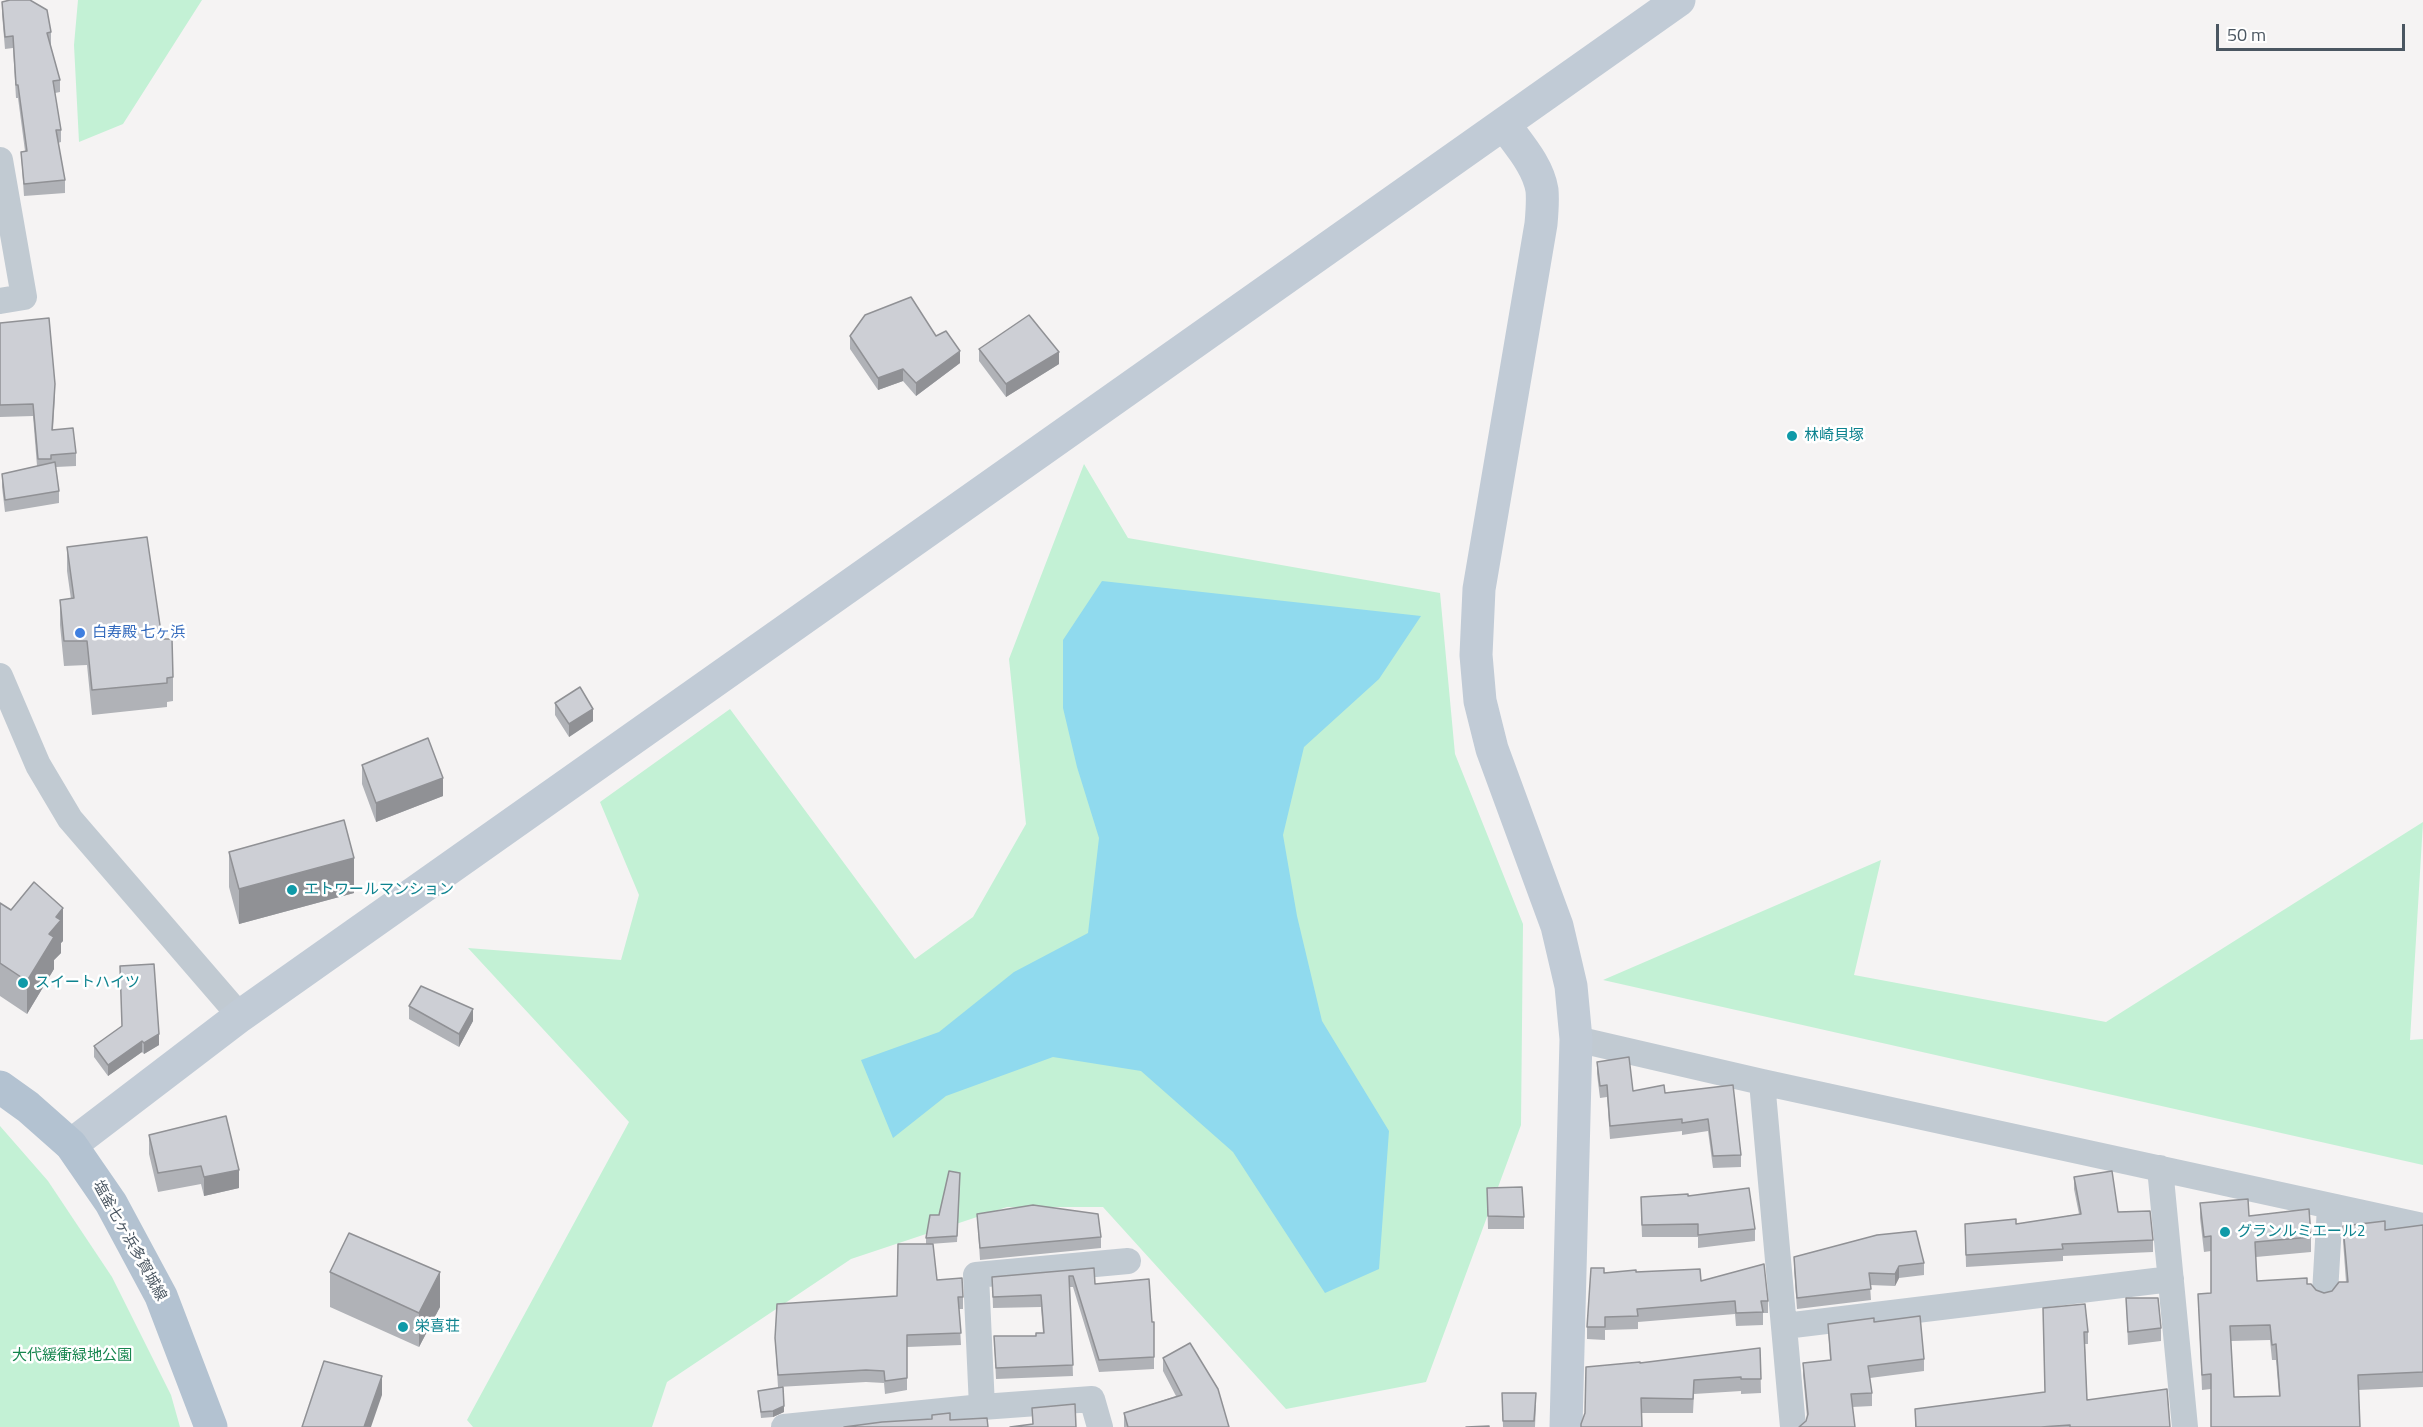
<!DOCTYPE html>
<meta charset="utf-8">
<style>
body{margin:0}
#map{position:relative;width:2423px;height:1427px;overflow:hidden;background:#f5f3f3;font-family:"Titillium Web",sans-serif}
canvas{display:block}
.scale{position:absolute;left:2216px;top:24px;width:189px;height:27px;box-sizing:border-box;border:3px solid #4a5661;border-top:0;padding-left:8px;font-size:18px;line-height:21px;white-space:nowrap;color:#4a5661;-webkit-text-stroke:4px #fff;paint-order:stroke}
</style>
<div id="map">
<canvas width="2423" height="1427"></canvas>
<div class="scale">50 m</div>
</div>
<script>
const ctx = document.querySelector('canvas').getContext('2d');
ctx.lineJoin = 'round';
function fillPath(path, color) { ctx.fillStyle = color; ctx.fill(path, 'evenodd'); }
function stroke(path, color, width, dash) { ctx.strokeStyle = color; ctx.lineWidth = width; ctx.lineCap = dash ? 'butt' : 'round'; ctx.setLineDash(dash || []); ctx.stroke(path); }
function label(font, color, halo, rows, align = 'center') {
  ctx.font = font + ' "Titillium Web","Noto Sans JP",sans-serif'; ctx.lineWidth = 5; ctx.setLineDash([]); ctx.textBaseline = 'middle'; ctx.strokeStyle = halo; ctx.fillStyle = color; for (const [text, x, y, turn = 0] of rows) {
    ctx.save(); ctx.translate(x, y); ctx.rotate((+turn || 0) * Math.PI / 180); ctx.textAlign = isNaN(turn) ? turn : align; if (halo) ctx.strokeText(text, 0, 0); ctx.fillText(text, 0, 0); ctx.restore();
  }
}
const green = new Path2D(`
 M 78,0 L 202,0 L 123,124 L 79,142 L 74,45 Z
 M 1084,464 L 1128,538 L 1440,593 L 1455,754 L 1523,924 L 1521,1125 L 1426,1382 L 1286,1409 L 1103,1207 L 1007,1207 L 851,1259 L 667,1382 L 652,1427 L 473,1427 L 467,1420 L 629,1122 L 468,948 L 621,960 L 639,895 L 600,802 L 730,709 L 915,959 L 973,917 L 1026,824 L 1009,659 Z
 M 2423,822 L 2410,1040 L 2423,1039 L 2423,1165 L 1603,980 L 1881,860 L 1854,975 L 2106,1022 Z
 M 0,1126 L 48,1181 L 112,1277 L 171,1395 L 180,1427 L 0,1427 Z`);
const water = new Path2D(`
 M 1102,581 L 1421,616 L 1379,679 L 1304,747 L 1283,835 L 1297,916 L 1322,1021 L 1389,1131 L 1379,1269 L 1325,1293 L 1233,1152 L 1141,1071 L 1053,1057 L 946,1096 L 893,1138 L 861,1060 L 939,1032 L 1014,972 L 1088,933 L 1099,838 L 1077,767 L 1063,708 L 1063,640 Z`);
const street = new Path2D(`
 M 0,160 L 24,297 L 0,301
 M 0,676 L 38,765 L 70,819 L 240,1016
 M 1576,1039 L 1762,1082 L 2423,1226
 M 1762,1082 L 1793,1427
 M 2160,1168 L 2185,1427
 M 2325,1293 L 2330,1207
 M 1785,1326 L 2171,1279
 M 982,1407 L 976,1275 L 1128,1261
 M 784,1427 L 982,1407 L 1092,1399 L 1100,1427`);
const secondary = new Path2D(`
 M 1504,124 C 1518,144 1538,165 1542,190 C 1543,201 1542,213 1541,224 L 1479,589 L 1476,655 L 1480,701 L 1492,749 L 1557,926 L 1571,986 L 1576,1039 L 1566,1427
 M 71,1145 L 240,1016 L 1679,0`);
const primary = new Path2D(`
 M 0,1087 L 28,1107 L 71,1145 L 111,1203 L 161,1296 L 211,1427`);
const wall = new Path2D(`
 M 2,2 L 51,32 L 51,45 L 50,45 L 60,80 L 60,92 L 55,93 L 61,130 L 61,142 L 58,143 L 65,180 L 65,193 L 24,196 L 21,152 L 25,151 L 18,98 L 16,98 L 13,48 L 5,49 L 2,14 Z
 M 0,323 L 55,396 L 53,430 L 76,453 L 76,466 L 56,467 L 59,491 L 59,503 L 5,512 L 2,487 L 2,474 L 37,466 L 33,416 L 0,417 Z
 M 850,336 L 936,336 L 960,363 L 916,396 L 903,381 L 878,390 L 850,349 Z
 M 979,349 L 1059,364 L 1006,397 L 979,361 Z
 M 67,547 L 162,639 L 173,677 L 173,701 L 167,702 L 167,707 L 92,715 L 87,665 L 64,666 L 60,625 L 60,600 L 71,599 L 67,571 Z
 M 555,703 L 593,721 L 569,737 L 555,715 Z
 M 362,765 L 443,796 L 376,822 L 362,784 Z
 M 229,852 L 354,893 L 239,924 L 229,887 Z
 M 0,903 L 63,941 L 61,943 L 61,953 L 54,960 L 54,969 L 27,1014 L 0,996 Z
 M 409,1006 L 473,1021 L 459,1047 L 409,1019 Z
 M 122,1027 L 159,1045 L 144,1054 L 142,1052 L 108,1076 L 94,1057 L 94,1046 Z
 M 1597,1062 L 1633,1091 L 1665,1093 L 1733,1085 L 1741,1155 L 1741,1167 L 1713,1168 L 1708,1131 L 1682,1135 L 1682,1131 L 1610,1139 L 1607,1097 L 1600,1098 L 1597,1074 Z
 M 149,1135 L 239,1188 L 204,1196 L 201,1184 L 158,1192 L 149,1154 Z
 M 2074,1177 L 2153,1240 L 2153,1252 L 2063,1256 L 2063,1261 L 1966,1267 L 1965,1224 L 2016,1224 L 2079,1214 L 2074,1189 Z
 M 960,1179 L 957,1242 L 930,1244 L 937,1280 L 963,1297 L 963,1309 L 959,1309 L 961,1345 L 907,1347 L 907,1390 L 885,1394 L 884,1383 L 866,1382 L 778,1387 L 775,1338 L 897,1296 L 926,1244 L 926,1238 Z
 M 1487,1188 L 1524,1217 L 1524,1229 L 1488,1229 Z
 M 1688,1196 L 1755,1229 L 1755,1241 L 1698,1248 L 1698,1237 L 1642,1237 L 1641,1209 Z
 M 2200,1203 L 2249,1216 L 2311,1237 L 2311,1252 L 2256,1257 L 2257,1281 L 2307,1284 L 2316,1290 L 2324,1293 L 2332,1291 L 2346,1282 L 2343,1241 L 2343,1226 L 2385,1230 L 2423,1225 L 2423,1387 L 2358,1390 L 2211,1427 L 2211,1389 L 2202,1390 L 2198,1294 L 2211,1293 L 2211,1251 L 2204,1252 L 2200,1218 ZM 2270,1340 L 2272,1360 L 2276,1360 L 2279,1396 L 2234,1397 L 2231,1341 Z
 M 977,1214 L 1101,1237 L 1101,1248 L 980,1260 Z
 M 1794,1257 L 1924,1263 L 1924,1275 L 1899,1278 L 1895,1286 L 1870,1285 L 1871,1300 L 1797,1309 L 1794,1269 Z
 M 1094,1268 L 1095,1284 L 1152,1322 L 1154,1322 L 1154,1369 L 1099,1372 L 1073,1287 L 1070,1287 L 1073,1376 L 996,1379 L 994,1336 L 1036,1336 L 1043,1333 L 1041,1307 L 993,1308 L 992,1277 Z
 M 330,1272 L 440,1307 L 419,1347 L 330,1307 Z
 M 1636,1272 L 1701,1281 L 1768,1301 L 1768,1313 L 1763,1313 L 1763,1325 L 1736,1326 L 1735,1314 L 1638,1322 L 1638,1329 L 1605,1330 L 1605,1340 L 1587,1339 L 1587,1327 L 1604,1273 Z
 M 2126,1298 L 2161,1328 L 2161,1341 L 2128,1345 Z
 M 2043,1308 L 2088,1332 L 2088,1344 L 2085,1344 L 2087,1400 L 2170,1427 L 1915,1427 L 1915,1409 L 2045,1392 Z
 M 1874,1322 L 1924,1359 L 1924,1371 L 1870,1378 L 1872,1393 L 1872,1406 L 1852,1407 L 1806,1421 L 1807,1417 L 1803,1375 L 1803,1363 L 1830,1360 L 1828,1324 Z
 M 1760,1348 L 1761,1393 L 1741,1394 L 1741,1391 L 1694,1394 L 1693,1413 L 1641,1413 L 1640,1363 Z
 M 1163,1358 L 1229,1427 L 1124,1427 L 1124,1413 L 1176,1396 L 1163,1371 Z
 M 758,1391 L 784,1412 L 773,1417 L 761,1418 Z
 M 1502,1393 L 1536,1405 L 1535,1427 L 1503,1427 Z`);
const shadedWall = new Path2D(`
 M 960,351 L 960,363 L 916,396 L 916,383 Z
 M 1059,352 L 1059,364 L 1006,397 L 1006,384 Z
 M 903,369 L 903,381 L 878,390 L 878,378 Z
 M 593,709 L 593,721 L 569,737 L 569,724 Z
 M 443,778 L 443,796 L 376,822 L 376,803 Z
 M 354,858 L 354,893 L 239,924 L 239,889 Z
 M 63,908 L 63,941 L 61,943 L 61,953 L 54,960 L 54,969 L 27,1014 L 27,981 L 56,917 Z
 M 473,1009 L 473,1021 L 459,1047 L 459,1034 Z
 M 159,1034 L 159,1045 L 144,1054 L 144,1043 Z
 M 142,1041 L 142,1052 L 108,1076 L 108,1065 Z
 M 239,1170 L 239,1188 L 204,1196 L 204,1177 Z
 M 1899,1266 L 1899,1278 L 1895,1286 L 1895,1274 Z
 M 440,1272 L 440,1307 L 419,1347 L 419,1313 Z
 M 382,1376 L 382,1395 L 371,1427 L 364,1427 Z
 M 784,1406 L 784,1412 L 773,1417 L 773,1411 Z`);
const building = new Path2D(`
 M 10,0 L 30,0 L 47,10 L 51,32 L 47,33 L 60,80 L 53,81 L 61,130 L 56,130 L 65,180 L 24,184 L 21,152 L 27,151 L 18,85 L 16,85 L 13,36 L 5,37 L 2,2 Z
 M 911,297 L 936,336 L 946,331 L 960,351 L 916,383 L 903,369 L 878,378 L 850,336 L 865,315 Z
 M 1029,315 L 1059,352 L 1006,384 L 979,349 Z
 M 49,318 L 55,384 L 52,430 L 73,428 L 76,453 L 51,455 L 51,459 L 38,459 L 33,404 L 0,405 L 0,323 Z
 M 55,462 L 59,491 L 5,500 L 2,474 Z
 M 147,537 L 162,639 L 172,639 L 173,677 L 167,678 L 167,683 L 92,690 L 87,641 L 64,641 L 60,600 L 74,598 L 67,547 Z
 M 580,687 L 593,709 L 569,724 L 555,703 Z
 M 428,738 L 443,778 L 376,803 L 362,765 Z
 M 344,820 L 354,858 L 239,889 L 229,852 Z
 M 34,882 L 63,908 L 56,917 L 61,920 L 49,934 L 54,937 L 27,981 L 0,963 L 0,903 L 11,910 Z
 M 154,964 L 159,1034 L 144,1043 L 142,1041 L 108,1065 L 94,1046 L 122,1026 L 120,966 Z
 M 421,986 L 473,1009 L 459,1034 L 409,1006 Z
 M 1629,1057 L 1633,1091 L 1664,1085 L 1665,1093 L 1733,1085 L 1741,1155 L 1713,1156 L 1708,1119 L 1682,1123 L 1682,1119 L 1610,1126 L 1607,1085 L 1600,1086 L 1597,1062 Z
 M 226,1116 L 239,1170 L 204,1177 L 201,1166 L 158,1173 L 149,1135 Z
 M 949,1171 L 960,1173 L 957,1236 L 926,1238 L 930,1215 L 939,1215 Z
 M 2112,1171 L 2118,1212 L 2150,1211 L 2153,1240 L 2062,1244 L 2063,1249 L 1966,1255 L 1965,1224 L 2016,1219 L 2016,1224 L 2081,1214 L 2074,1177 Z
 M 1522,1187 L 1524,1217 L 1488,1216 L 1487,1188 Z
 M 1749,1188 L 1755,1229 L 1698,1235 L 1698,1224 L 1642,1225 L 1641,1197 L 1688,1194 L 1688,1196 Z
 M 2248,1199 L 2249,1216 L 2309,1209 L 2311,1237 L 2255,1242 L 2257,1281 L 2307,1278 L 2307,1284 L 2311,1284 L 2316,1290 L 2324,1293 L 2332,1291 L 2339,1282 L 2348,1282 L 2343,1226 L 2385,1221 L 2385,1230 L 2423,1225 L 2423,1372 L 2358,1375 L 2360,1427 L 2211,1427 L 2211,1374 L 2202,1375 L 2198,1294 L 2211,1293 L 2211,1236 L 2204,1237 L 2200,1203 ZM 2270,1325 L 2272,1345 L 2276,1344 L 2280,1396 L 2234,1397 L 2230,1326 Z
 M 1033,1205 L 1098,1214 L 1101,1237 L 980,1248 L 977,1214 Z
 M 1916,1231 L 1924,1263 L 1899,1266 L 1895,1274 L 1869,1273 L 1871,1289 L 1797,1298 L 1794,1257 L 1877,1235 Z
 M 349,1233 L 440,1272 L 419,1313 L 330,1272 Z
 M 898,1244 L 933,1244 L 937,1280 L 962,1278 L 963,1297 L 958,1297 L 961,1333 L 907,1335 L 907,1378 L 885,1381 L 884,1371 L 866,1370 L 778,1375 L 775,1338 L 777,1304 L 897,1296 Z
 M 1764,1264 L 1768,1301 L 1761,1301 L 1763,1312 L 1736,1313 L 1735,1301 L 1637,1309 L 1638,1316 L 1605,1317 L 1605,1327 L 1587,1327 L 1591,1268 L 1604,1268 L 1604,1273 L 1636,1270 L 1636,1272 L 1700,1269 L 1701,1281 Z
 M 1094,1268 L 1095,1284 L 1149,1279 L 1152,1322 L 1154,1322 L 1154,1357 L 1099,1360 L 1073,1276 L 1069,1276 L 1073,1365 L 996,1368 L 994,1336 L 1036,1336 L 1036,1333 L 1044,1333 L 1041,1295 L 993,1297 L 992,1277 Z
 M 2126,1298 L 2158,1298 L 2161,1328 L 2128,1332 Z
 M 2085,1304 L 2088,1332 L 2084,1332 L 2087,1400 L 2167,1389 L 2170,1427 L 2070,1427 L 2070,1425 L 2041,1427 L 1916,1427 L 1915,1409 L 2045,1392 L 2043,1308 Z
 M 1920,1316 L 1924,1359 L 1868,1366 L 1872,1393 L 1851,1394 L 1855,1427 L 1799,1427 L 1806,1421 L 1808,1414 L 1803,1363 L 1831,1360 L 1828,1324 L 1874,1318 L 1874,1322 Z
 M 1190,1343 L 1218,1389 L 1229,1427 L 1128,1427 L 1124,1413 L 1182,1395 L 1163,1358 Z
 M 1760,1348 L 1761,1379 L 1741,1379 L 1741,1377 L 1694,1380 L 1693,1399 L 1641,1398 L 1642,1427 L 1581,1427 L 1581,1424 L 1585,1413 L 1586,1367 L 1640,1362 L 1640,1363 Z
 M 324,1361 L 382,1376 L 364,1427 L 302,1427 Z
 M 783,1387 L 784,1406 L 773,1411 L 761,1412 L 758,1391 Z
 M 1502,1393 L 1536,1393 L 1534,1421 L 1503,1421 Z
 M 1075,1404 L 1076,1427 L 1010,1427 L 1033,1424 L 1032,1408 Z
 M 950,1413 L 950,1420 L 987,1418 L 988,1427 L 844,1427 L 882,1422 L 932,1419 L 932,1415 Z
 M 1489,1426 L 1489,1427 L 1466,1427 Z`);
const markers = [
 [1792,436,6,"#0f9aa8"],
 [80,633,6,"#3f7fe0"],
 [292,890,6,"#0f9aa8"],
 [23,983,6,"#0f9aa8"],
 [2225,1232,6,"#0f9aa8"],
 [403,1327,6,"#0f9aa8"]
];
const cultureNames = [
 ["林崎貝塚",1804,436],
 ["エトワールマンション",304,890],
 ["スイートハイツ",35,983],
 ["グランルミエール2",2237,1232],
 ["栄喜荘",415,1327]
];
const shopNames = [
 ["白寿殿 七ヶ浜",92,633]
];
const streetNames = [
 ["塩釜七ヶ浜多賀城線",129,1241,61]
];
const parkNames = [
 ["大代緩衝緑地公園",72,1356]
];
fillPath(green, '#c3f1d5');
fillPath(water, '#90daee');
stroke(street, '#c1cad2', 26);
stroke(secondary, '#c1cbd6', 33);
stroke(primary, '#b3c2d1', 33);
fillPath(wall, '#b0b2b7');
fillPath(shadedWall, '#909195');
fillPath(building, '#cdcfd5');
stroke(building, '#909195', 1.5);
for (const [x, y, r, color] of markers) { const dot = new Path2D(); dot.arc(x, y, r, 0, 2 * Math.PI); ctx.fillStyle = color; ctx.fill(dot); stroke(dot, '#fff', 2); }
label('15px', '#0d838f', '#fff', cultureNames, 'left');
label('15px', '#366cbe', '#fff', shopNames, 'left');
label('15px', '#4a5661', '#fff', streetNames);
label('15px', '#17864f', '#fff', parkNames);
</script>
